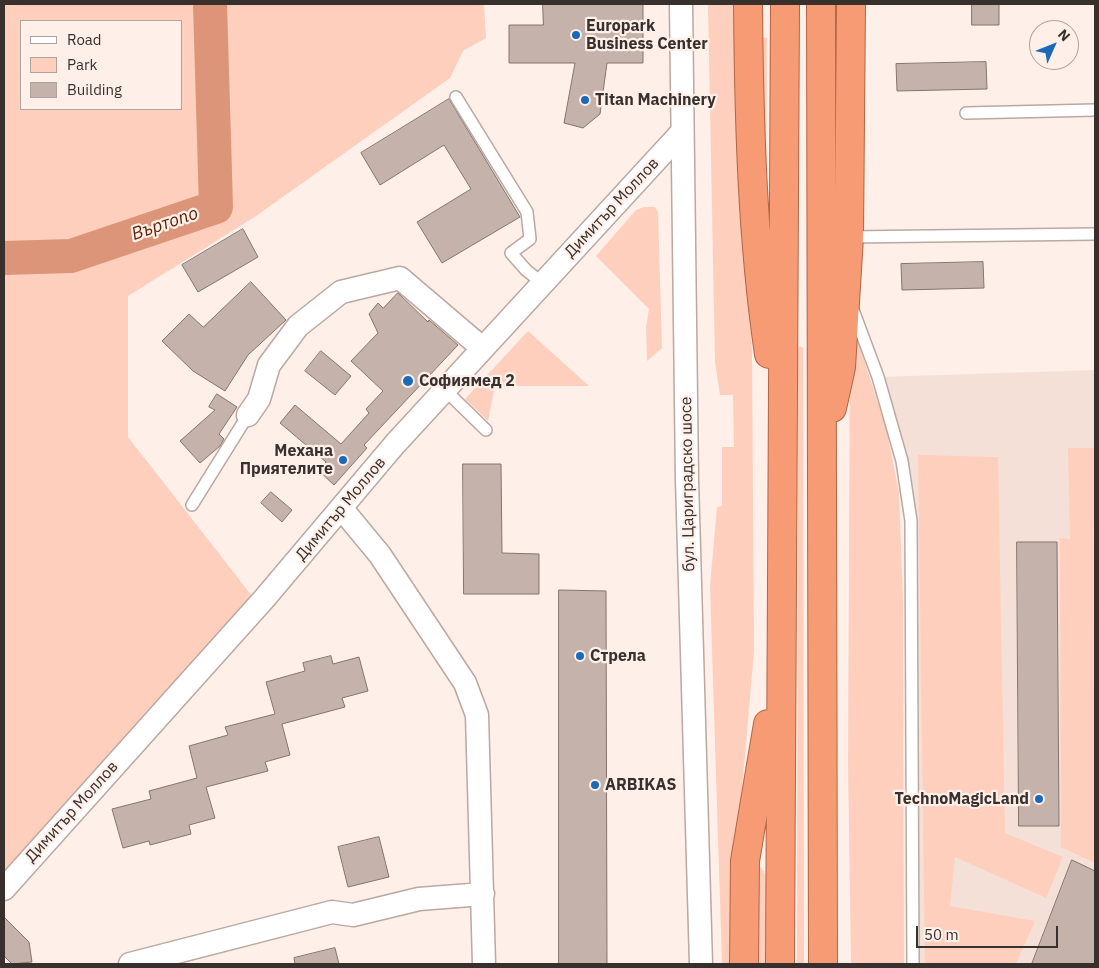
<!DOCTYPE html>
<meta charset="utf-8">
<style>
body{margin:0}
#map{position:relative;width:1099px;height:968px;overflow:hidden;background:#ffefe9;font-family:"IBM Plex Sans",sans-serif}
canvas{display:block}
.frame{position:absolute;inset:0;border:5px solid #37302d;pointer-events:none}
.legend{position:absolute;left:20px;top:20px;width:162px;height:90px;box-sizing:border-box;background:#ffefe9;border:1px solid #afa39e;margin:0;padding:6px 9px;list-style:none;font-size:15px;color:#37302d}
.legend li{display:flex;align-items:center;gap:10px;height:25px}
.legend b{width:25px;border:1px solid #afa39e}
.north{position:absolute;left:1029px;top:20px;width:50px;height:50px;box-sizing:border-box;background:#ffefe9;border:1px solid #afa39e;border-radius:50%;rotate:46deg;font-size:14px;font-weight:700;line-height:20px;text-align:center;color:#37302d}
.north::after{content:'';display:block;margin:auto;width:18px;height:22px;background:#1a6ab9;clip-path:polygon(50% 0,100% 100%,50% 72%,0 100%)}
.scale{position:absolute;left:916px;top:926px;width:142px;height:22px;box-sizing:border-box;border:2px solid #37302d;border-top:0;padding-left:6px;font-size:15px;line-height:18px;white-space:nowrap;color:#37302d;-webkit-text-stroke:4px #ffefe9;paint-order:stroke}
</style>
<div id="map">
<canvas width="1099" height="968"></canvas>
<div class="frame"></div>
<ul class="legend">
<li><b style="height:6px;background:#fff"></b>Road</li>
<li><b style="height:14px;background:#fecfbd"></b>Park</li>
<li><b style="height:14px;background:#c4b2ab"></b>Building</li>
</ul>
<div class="north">N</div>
<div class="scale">50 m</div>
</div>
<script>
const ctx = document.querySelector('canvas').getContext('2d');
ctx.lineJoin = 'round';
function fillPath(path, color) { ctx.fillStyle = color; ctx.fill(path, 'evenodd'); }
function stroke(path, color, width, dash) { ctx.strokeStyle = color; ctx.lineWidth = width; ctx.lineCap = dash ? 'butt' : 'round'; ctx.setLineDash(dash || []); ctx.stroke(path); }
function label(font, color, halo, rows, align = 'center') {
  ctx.font = font + ' "IBM Plex Sans",sans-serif'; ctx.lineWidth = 4.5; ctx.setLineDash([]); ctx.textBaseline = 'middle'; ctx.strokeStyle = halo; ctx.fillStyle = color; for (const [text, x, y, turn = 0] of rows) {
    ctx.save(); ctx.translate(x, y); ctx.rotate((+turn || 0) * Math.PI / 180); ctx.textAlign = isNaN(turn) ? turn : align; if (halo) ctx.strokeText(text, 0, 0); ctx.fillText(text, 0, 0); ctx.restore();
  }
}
const built = new Path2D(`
 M 1095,370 L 1095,964 L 917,964 L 911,521 L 878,377 Z`);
const green = new Path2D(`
 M 4,4 L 484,4 L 486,38 L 463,51 L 450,78 L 256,216 L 128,296 L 128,437 L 259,605 L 4,889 ZM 21,21 L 181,21 L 181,109 L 21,109 Z
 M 708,4 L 737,4 L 746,250 L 752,352 L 754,651 L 735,869 L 734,964 L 722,964 L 710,586 L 717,507 L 722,506 L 722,447 L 734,447 L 733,395 L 720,395 L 715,362 Z
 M 758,4 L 763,4 L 763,37 L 767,38 L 766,189 Z
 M 644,207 L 655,207 L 658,212 L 662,348 L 647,361 L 646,327 L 649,309 L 596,256 L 636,210 Z
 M 528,331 L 589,386 L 495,386 L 488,421 L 465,399 Z
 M 855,332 L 887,431 L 899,493 L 903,601 L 904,964 L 851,964 L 848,761 L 850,348 Z
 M 800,346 L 803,348 L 804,964 L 797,964 L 798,348 Z
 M 1068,448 L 1095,448 L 1095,526 L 1093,527 L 1095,863 L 1061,847 L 1060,538 L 1070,539 Z
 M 918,455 L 998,457 L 1005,833 L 1063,857 L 1046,898 L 955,857 L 950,906 L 1035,921 L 1016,964 L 925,964 Z
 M 761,867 L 765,874 L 766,886 L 765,964 L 754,964 L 759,868 Z`);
const river = new Path2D(`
 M 4,258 L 71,256 L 216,207 L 210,4`);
const building = new Path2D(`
 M 543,4 L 643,4 L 643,63 L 607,63 L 600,114 L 583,128 L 564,123 L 575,63 L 509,63 L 509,25 L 543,25 Z
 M 972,4 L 999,4 L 999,25 L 972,25 Z
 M 986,62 L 987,89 L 897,91 L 896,64 Z
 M 449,99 L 520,217 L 442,263 L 417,222 L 471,189 L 444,145 L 380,185 L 361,153 Z
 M 243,229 L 258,257 L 198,292 L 182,265 Z
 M 983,262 L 984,288 L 902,290 L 901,264 Z
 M 251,282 L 286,320 L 248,355 L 225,391 L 193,371 L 162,341 L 189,314 L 203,327 Z
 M 398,293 L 428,322 L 429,320 L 458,345 L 364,445 L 367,448 L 334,485 L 318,470 L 326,462 L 280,423 L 295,405 L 341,444 L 369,413 L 366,409 L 383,391 L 351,361 L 378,333 L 369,314 L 378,303 L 383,308 Z
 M 321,351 L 351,376 L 335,395 L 305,371 Z
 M 217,394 L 237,407 L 219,434 L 224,439 L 220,446 L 200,463 L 180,441 L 215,410 L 209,407 Z
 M 463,464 L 501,464 L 502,553 L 539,554 L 539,594 L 464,594 Z
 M 271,492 L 292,510 L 282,522 L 261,503 Z
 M 1017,542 L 1057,542 L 1059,826 L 1019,826 Z
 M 559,590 L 606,591 L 607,964 L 559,964 Z
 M 331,656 L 333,664 L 359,657 L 368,691 L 342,698 L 345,707 L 282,724 L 290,755 L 265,762 L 268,771 L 206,787 L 215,818 L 189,825 L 191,834 L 150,845 L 149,841 L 123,848 L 112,809 L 151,799 L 149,791 L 197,778 L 189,746 L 228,735 L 225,727 L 275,714 L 266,682 L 305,671 L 303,663 Z
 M 379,837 L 389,877 L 348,887 L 338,847 Z
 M 1072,860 L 1095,871 L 1095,964 L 1032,964 Z
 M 4,917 L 29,942 L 32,962 L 12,964 L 4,956 Z
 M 335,948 L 339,964 L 295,964 L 294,958 Z`);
const service = new Path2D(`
 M 456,97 L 527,212 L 530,239 L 511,253 L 526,270 L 541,282
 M 966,113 L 1095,110
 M 849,237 L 1095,234
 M 853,310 L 878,377 L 902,461 L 911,521 L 913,964
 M 444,389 L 486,430
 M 192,505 L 248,415`);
const minor = new Path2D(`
 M 681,4 L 687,480 L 701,964
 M 248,415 L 259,399 L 269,365 L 298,326 L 341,292 L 400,278 L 481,347
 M 342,509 L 380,555 L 465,683 L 477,715 L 484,964
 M 4,889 L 264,599 L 395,444 L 682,132
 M 130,964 L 332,912 L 353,915 L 419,899 L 483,894`);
const trunk = new Path2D(`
 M 748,4 C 749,121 752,238 769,354
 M 821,4 L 823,964
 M 832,408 L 841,367 L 849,237 L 851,4
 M 744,964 L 745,861 L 768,724
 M 780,964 L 785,4`);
const markers = [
 [576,35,5,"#1a6ab9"],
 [585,100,5,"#1a6ab9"],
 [408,381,6,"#1a6ab9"],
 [343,460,5,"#1a6ab9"],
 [580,656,5,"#1a6ab9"],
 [595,785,5,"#1a6ab9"],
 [1039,799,5,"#1a6ab9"]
];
const poiNames = [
 ["Europark",586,26],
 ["Business Center",586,44],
 ["Titan Machinery",595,100],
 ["Софиямед 2",419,381],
 ["Механа",333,451,"right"],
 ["Приятелите",333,469,"right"],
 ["Стрела",590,656],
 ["ARBIKAS",605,785],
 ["TechnoMagicLand",1029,799,"right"]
];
const streetNames = [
 ["Димитър Моллов",612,208,-47],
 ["бул. Цариградско шосе",688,484,-91],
 ["Димитър Моллов",341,509,-50],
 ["Димитър Моллов",72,812,-48]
];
const waterNames = [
 ["Въртопо",165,224,-19]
];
fillPath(built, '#f5e0d7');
fillPath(green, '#fecfbd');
stroke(river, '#dc9579', 34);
fillPath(building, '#c4b2ab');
stroke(building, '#84746d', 1);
stroke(service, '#baa8a1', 14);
stroke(minor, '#baa8a1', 25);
stroke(trunk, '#b26545', 30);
stroke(service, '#fff', 11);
stroke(minor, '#fff', 22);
stroke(trunk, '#f79b74', 28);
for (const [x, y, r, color] of markers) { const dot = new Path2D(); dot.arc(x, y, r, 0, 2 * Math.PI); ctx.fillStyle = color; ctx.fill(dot); stroke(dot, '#ffefe9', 2); }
label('bold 16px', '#37302d', '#ffefe9', poiNames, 'left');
label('16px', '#37302d', '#ffefe9', streetNames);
label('italic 18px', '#5e1f00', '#ffefe9', waterNames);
</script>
